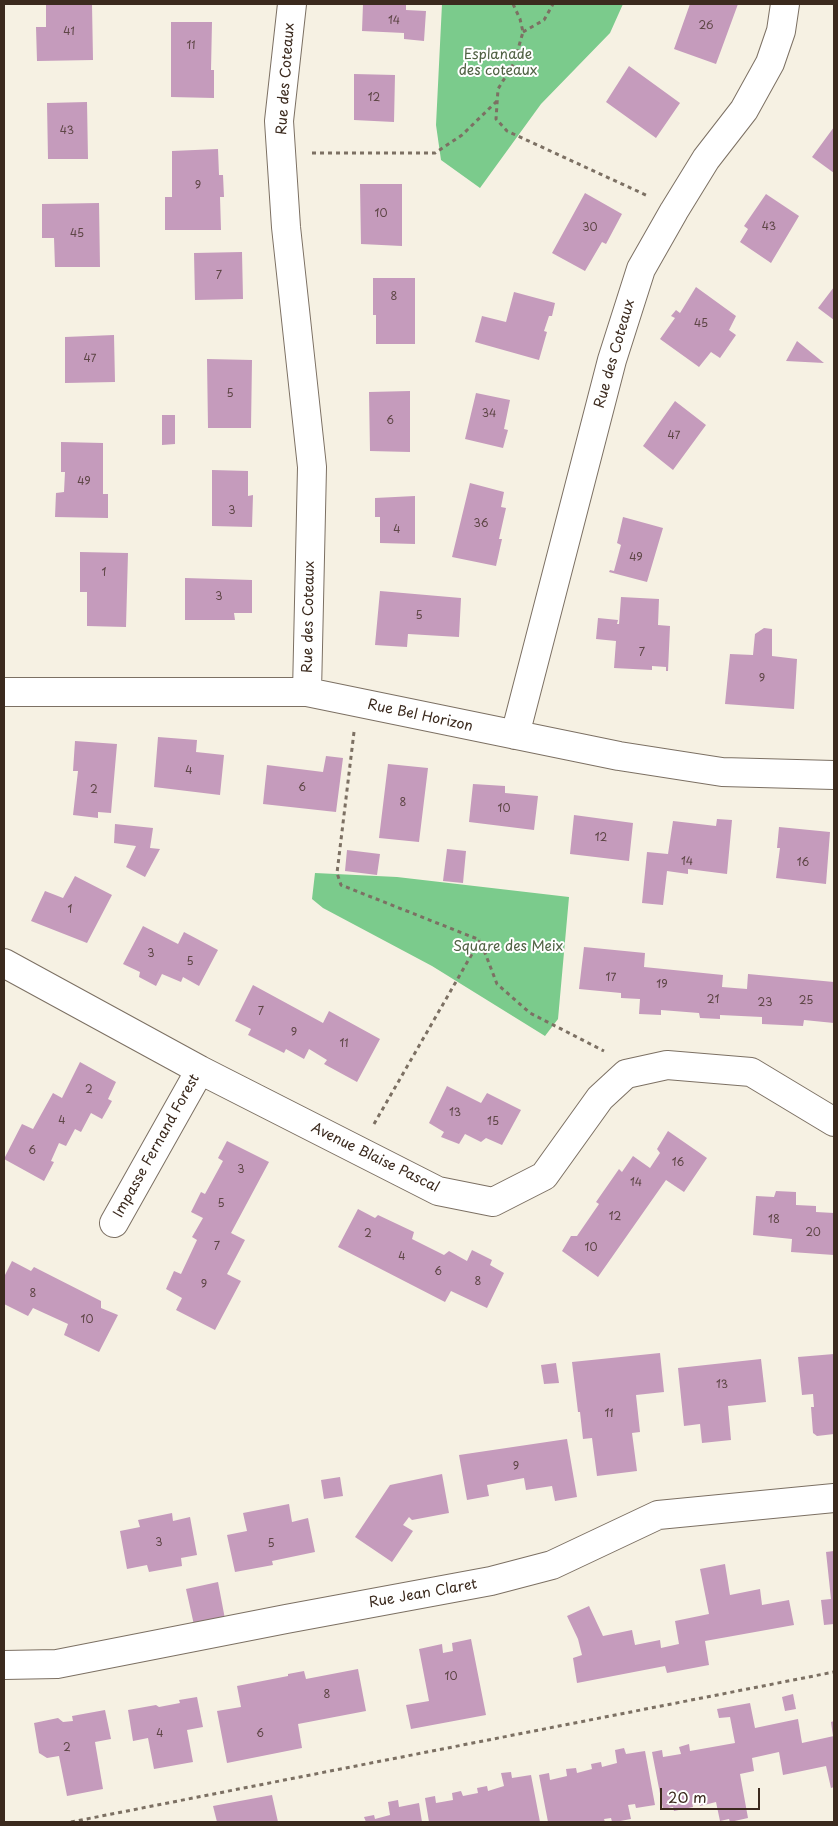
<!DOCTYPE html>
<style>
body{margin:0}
#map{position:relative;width:838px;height:1826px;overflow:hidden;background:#f6f1e3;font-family:"Playpen Sans",sans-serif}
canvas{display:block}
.frame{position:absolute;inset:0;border:5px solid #3b2a1e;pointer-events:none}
.scale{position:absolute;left:660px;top:1788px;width:100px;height:22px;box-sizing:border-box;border:2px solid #3b2a1e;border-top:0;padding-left:6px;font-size:15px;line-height:18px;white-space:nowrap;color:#3b2a1e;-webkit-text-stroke:4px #fff;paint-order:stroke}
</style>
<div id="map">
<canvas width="838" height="1826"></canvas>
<div class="frame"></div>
<div class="scale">20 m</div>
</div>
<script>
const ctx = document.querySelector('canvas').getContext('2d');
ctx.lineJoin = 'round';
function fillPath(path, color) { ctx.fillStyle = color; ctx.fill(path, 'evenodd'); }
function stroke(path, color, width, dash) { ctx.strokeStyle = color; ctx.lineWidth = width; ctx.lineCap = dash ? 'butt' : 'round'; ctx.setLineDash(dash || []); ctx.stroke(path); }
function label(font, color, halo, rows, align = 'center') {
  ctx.font = font + ' "Playpen Sans",sans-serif'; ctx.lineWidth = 4; ctx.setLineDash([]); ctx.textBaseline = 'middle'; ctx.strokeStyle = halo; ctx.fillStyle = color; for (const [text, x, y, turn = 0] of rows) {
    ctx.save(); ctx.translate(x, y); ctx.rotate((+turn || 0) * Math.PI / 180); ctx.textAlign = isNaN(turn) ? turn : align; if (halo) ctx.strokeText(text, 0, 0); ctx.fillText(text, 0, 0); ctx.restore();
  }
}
const green = new Path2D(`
 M 442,4 L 623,4 L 610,33 L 541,104 L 480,188 L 441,160 L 436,125 Z
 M 315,873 L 397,877 L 569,897 L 558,1019 L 545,1036 L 432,966 L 323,908 L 312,899 Z`);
const building = new Path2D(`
 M 46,4 L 92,4 L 93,60 L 37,61 L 36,27 L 46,27 Z
 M 363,4 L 406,4 L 406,10 L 426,11 L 424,41 L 404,39 L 404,33 L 362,31 Z
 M 690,4 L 738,4 L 716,64 L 674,49 Z
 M 171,22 L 212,22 L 211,70 L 214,70 L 214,98 L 171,97 Z
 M 629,66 L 680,103 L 656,138 L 606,102 Z
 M 354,74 L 395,75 L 394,122 L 354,120 Z
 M 87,102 L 88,159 L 48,159 L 47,103 Z
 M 834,127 L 834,173 L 812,157 Z
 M 218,149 L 219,175 L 223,175 L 224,197 L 220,197 L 221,230 L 165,230 L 165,197 L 172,197 L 172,151 Z
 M 360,184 L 402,184 L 402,246 L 361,244 Z
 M 585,193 L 622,214 L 606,244 L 602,242 L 585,271 L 552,253 Z
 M 766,194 L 799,216 L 771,263 L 740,242 L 748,229 L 744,226 Z
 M 99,203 L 100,267 L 55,267 L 54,238 L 42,238 L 42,204 Z
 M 242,252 L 243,299 L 195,300 L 194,253 Z
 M 373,278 L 415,278 L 415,344 L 376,344 L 376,315 L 373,315 Z
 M 696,287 L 736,316 L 729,330 L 736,335 L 720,358 L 711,352 L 699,367 L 660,339 L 675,318 L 671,316 L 676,310 L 680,313 Z
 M 834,287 L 834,320 L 818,308 Z
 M 514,292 L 555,303 L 552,316 L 549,316 L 544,331 L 547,332 L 539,360 L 475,342 L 482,316 L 506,322 Z
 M 114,335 L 115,382 L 65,383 L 65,337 Z
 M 797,341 L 824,363 L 786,361 Z
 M 207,359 L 252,360 L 251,428 L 208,428 Z
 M 410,391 L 410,452 L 370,451 L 369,392 Z
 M 476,393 L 510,400 L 504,429 L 508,430 L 503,448 L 465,439 Z
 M 675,401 L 706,425 L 673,470 L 643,446 Z
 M 162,415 L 175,415 L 175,444 L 162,445 Z
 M 61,442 L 103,443 L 103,494 L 108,494 L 108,518 L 55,517 L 56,493 L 64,492 L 65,472 L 61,472 Z
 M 212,470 L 248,471 L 248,496 L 253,495 L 252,527 L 212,526 Z
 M 470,483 L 504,492 L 501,507 L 506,508 L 499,539 L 502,539 L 496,566 L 452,557 Z
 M 415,496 L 415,544 L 380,543 L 380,517 L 375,517 L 375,498 Z
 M 623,517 L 663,528 L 647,582 L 609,572 L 610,570 L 614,571 L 621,545 L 617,543 Z
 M 80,552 L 128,553 L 126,627 L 87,626 L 87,592 L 80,592 Z
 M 185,578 L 252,580 L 252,613 L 234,613 L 235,620 L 185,620 Z
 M 380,591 L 461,598 L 459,637 L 408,634 L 407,647 L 375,645 Z
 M 621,597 L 659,599 L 658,625 L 670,626 L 668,671 L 666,671 L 666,667 L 652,666 L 652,670 L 614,668 L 616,641 L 596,639 L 598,618 L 618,620 L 617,624 L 619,624 Z
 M 764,628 L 772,629 L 772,656 L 797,659 L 794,709 L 725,704 L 730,654 L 753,655 L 755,634 Z
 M 158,737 L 197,740 L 196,752 L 224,755 L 220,795 L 154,787 Z
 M 75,741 L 117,744 L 111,813 L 98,812 L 98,818 L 73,815 L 78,771 L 73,771 Z
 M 326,756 L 343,758 L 336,812 L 263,804 L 267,765 L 323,772 Z
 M 388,764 L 428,768 L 419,842 L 379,838 Z
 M 473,784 L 505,786 L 505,793 L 538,796 L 534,830 L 469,822 Z
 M 574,815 L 633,823 L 629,861 L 570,854 Z
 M 717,819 L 732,820 L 727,874 L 688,869 L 688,874 L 667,871 L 663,905 L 642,903 L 647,852 L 668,854 L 673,821 L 716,826 Z
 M 115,824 L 153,828 L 150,848 L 160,849 L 145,877 L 126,867 L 136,846 L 114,843 Z
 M 779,827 L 830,832 L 826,884 L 776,878 L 780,848 L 777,848 Z
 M 447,849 L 466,851 L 463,883 L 443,881 Z
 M 347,850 L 380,854 L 377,875 L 345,871 Z
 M 75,876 L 112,895 L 87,943 L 31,921 L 45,891 L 63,898 Z
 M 143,926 L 178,944 L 184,932 L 218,950 L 199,986 L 183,977 L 181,982 L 162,974 L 156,986 L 139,977 L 140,972 L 123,964 Z
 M 584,947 L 645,953 L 644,967 L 723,975 L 722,987 L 747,989 L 748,974 L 834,982 L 834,1023 L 804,1020 L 803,1026 L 762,1024 L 762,1017 L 720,1015 L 720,1019 L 700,1018 L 699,1013 L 661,1010 L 661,1015 L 639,1014 L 640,999 L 621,998 L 621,993 L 579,989 Z
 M 253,985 L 323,1023 L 329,1011 L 380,1039 L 357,1082 L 324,1064 L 327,1060 L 309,1049 L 304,1059 L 286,1049 L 284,1053 L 248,1035 L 251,1029 L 235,1021 Z
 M 80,1062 L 116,1082 L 108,1099 L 112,1101 L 102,1119 L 91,1113 L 81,1132 L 75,1129 L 66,1146 L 59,1143 L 51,1161 L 54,1162 L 44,1181 L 4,1159 L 22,1124 L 33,1129 L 53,1093 L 62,1098 Z
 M 447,1086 L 481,1103 L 487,1093 L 521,1110 L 502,1145 L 486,1138 L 481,1142 L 465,1134 L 459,1144 L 441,1137 L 444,1132 L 429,1123 Z
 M 668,1131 L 707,1158 L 684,1192 L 666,1180 L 598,1277 L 562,1251 L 571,1236 L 577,1236 L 599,1204 L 596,1202 L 619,1169 L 622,1172 L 633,1156 L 650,1168 L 660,1153 L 657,1149 Z
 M 227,1141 L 269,1162 L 231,1233 L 245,1240 L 227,1274 L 241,1281 L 215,1330 L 176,1310 L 182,1298 L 166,1289 L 174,1271 L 181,1274 L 197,1240 L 192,1237 L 203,1218 L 191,1212 L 201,1192 L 205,1194 L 223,1161 L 218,1158 Z
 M 776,1191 L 796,1192 L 796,1205 L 816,1206 L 816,1212 L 834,1213 L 834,1255 L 791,1252 L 792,1239 L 753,1235 L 756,1196 L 774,1197 Z
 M 358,1209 L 375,1218 L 378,1215 L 414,1232 L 412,1239 L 444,1255 L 449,1251 L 467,1261 L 472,1250 L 492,1260 L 490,1265 L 504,1273 L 487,1308 L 451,1291 L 445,1302 L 338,1247 Z
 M 12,1261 L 31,1271 L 34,1267 L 101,1301 L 101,1308 L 118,1315 L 99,1352 L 64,1335 L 68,1324 L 33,1308 L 28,1316 L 4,1304 L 4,1277 Z
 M 660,1353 L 664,1392 L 636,1395 L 640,1432 L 632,1433 L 637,1471 L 597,1476 L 592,1438 L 583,1439 L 580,1412 L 578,1412 L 572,1362 Z
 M 834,1354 L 834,1434 L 817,1436 L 813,1433 L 811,1407 L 814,1407 L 813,1394 L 802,1395 L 798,1357 Z
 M 761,1359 L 766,1402 L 728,1406 L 731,1440 L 702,1443 L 700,1424 L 684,1426 L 678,1368 Z
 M 556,1363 L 559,1383 L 544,1384 L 541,1365 Z
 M 567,1439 L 577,1497 L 555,1501 L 552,1486 L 526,1490 L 524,1478 L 487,1485 L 489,1496 L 467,1500 L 459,1455 Z
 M 442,1474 L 449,1513 L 412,1520 L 409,1517 L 403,1525 L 413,1531 L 392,1562 L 355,1537 L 390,1485 Z
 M 340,1477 L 343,1496 L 324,1499 L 321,1480 Z
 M 289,1504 L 292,1522 L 308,1518 L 315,1552 L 272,1561 L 273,1565 L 235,1572 L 227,1535 L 247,1531 L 243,1513 Z
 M 172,1513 L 173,1521 L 190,1517 L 197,1555 L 181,1558 L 182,1566 L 149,1572 L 147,1565 L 127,1569 L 120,1531 L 140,1527 L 138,1520 Z
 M 834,1551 L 834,1624 L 824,1625 L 821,1600 L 831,1599 L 826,1552 Z
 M 725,1564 L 730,1595 L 760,1589 L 762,1605 L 789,1600 L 794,1625 L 705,1641 L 709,1665 L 667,1673 L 665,1666 L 577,1683 L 573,1658 L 582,1655 L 578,1639 L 567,1616 L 589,1606 L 603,1636 L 632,1630 L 635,1645 L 660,1640 L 661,1648 L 679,1644 L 675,1621 L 709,1614 L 700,1569 Z
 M 218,1582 L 225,1619 L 194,1625 L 186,1589 Z
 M 471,1639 L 486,1715 L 411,1729 L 406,1705 L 429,1701 L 419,1649 L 442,1644 L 443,1653 L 453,1651 L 452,1643 Z
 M 358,1669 L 366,1711 L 298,1724 L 302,1748 L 227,1763 L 217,1711 L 241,1707 L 237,1686 L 288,1676 L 288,1674 L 304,1671 L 306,1679 Z
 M 793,1694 L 796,1709 L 785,1711 L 782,1697 Z
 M 197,1697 L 203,1727 L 187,1730 L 193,1762 L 154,1769 L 148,1738 L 133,1741 L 128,1710 L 156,1705 L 159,1707 L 180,1703 L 179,1700 Z
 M 750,1703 L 755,1728 L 798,1719 L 802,1743 L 834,1736 L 834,1787 L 831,1788 L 826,1766 L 783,1775 L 779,1752 L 752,1758 L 754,1771 L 740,1774 L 748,1818 L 730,1822 L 729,1819 L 720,1821 L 716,1802 L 700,1806 L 699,1801 L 692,1802 L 693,1807 L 674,1811 L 673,1807 L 663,1809 L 652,1752 L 662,1750 L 663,1757 L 681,1754 L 679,1747 L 689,1744 L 690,1751 L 735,1743 L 730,1717 L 719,1718 L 717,1709 Z
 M 105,1710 L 111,1739 L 95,1742 L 103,1789 L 67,1796 L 59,1756 L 47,1758 L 39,1753 L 34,1723 L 58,1718 L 63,1722 L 73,1721 L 72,1716 Z
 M 834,1721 L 834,1736 L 833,1736 L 831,1722 Z
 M 624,1748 L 626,1754 L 645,1751 L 655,1805 L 636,1808 L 635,1804 L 628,1805 L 631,1819 L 615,1822 L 612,1822 L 611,1818 L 604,1819 L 605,1822 L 548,1822 L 539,1775 L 549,1773 L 550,1780 L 567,1776 L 566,1769 L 576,1768 L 577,1773 L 592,1769 L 591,1764 L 601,1762 L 602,1767 L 617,1763 L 615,1750 Z
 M 511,1772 L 512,1778 L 531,1775 L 540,1822 L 429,1822 L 425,1798 L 435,1796 L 436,1803 L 453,1800 L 452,1793 L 461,1791 L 463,1796 L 478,1793 L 477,1788 L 487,1786 L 488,1791 L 504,1786 L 501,1773 Z
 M 272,1795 L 278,1822 L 217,1822 L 213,1806 Z
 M 398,1800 L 399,1807 L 419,1803 L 422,1822 L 366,1822 L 364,1817 L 374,1815 L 375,1819 L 390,1815 L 388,1802 Z`);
const path = new Path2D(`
 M 513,4 L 520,19 L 523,32 L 514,63 L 498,89 L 496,119 L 507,131 L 648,196
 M 523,32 L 544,20 L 553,4
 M 312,153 L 435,153 L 462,135 L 497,101
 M 354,732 L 337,873 L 341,885 L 480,940
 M 374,1124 L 480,940 L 497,984 L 530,1013 L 604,1051
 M 71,1822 L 834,1672`);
const street = new Path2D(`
 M 292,4 L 279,121 L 286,227 L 312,467 L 307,692
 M 4,692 L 307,692 L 619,756 L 722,772 L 834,775
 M 515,735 L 612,360 L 641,269 L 674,211 L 706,159 L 744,110 L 770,63 L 781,31 L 785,4
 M 4,963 L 200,1070 L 438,1191 L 493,1202 L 544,1176 L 600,1098 L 626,1074 L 667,1065 L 751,1072 L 834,1122
 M 114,1223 L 200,1070
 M 4,1665 L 57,1664 L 286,1619 L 491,1581 L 552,1565 L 658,1515 L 834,1498`);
const numberNames = [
 ["14",394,21],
 ["26",706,26],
 ["41",69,32],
 ["11",191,46],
 ["12",374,98],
 ["43",67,131],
 ["9",198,186],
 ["10",381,214],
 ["43",769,227],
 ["30",590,228],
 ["45",77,234],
 ["7",219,276],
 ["8",394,297],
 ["45",701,324],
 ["47",90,359],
 ["5",230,394],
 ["34",489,414],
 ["6",390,421],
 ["47",674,436],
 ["49",84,482],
 ["3",232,511],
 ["36",481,524],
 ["4",397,530],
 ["49",636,558],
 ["1",104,573],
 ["3",219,597],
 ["5",419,616],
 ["7",642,653],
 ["9",762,679],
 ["4",189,771],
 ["6",302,788],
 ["2",94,790],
 ["8",403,803],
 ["10",504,809],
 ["12",601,838],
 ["14",687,862],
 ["16",803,863],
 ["1",70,910],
 ["3",151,954],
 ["5",190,962],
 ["17",611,978],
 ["19",662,985],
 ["21",713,1000],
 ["25",806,1001],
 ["23",765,1003],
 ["7",261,1012],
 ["9",294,1033],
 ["11",344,1044],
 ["2",89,1090],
 ["13",455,1113],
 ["4",62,1121],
 ["15",493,1122],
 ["6",32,1151],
 ["16",678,1163],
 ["3",241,1170],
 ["14",636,1183],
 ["5",221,1204],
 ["12",615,1217],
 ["18",774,1220],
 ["20",813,1233],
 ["2",368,1234],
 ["7",217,1247],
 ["10",591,1248],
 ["4",402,1257],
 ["6",438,1272],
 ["8",478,1282],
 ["9",204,1285],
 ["8",33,1294],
 ["10",87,1320],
 ["13",722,1385],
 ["11",609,1414],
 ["9",516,1467],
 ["3",159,1543],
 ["5",271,1544],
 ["10",451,1677],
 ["8",327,1695],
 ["4",160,1734],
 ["6",260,1734],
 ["2",67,1748]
];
const parkNames = [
 ["Esplanade",498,55],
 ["des coteaux",498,71],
 ["Square des Meix",508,947]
];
const streetNames = [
 ["Rue des Coteaux",286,79,-86],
 ["Rue des Coteaux",615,354,-74],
 ["Rue des Coteaux",309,617,-89],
 ["Rue Bel Horizon",420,716,12],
 ["Impasse Fernand Forest",157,1146,-61],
 ["Avenue Blaise Pascal",375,1158,26],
 ["Rue Jean Claret",423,1594,-10]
];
fillPath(green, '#7bcb8c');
fillPath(building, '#c59bbc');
stroke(street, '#7c7063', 30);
stroke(path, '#7c7063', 3, [4, 4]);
stroke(street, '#fff', 28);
label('11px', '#5e4646', null, numberNames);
label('14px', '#516244', '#fff', parkNames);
label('14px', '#3b2a1e', '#fff', streetNames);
</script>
